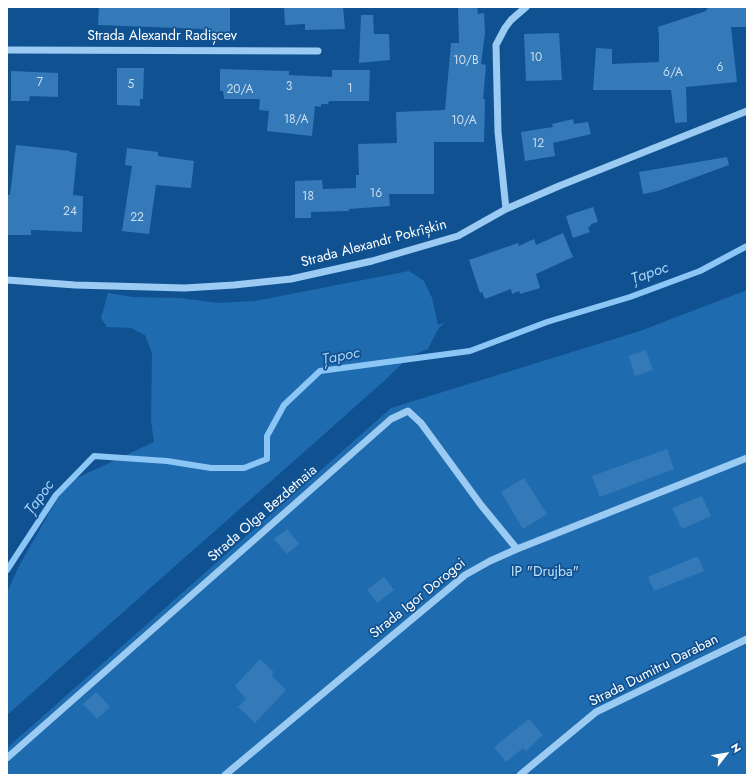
<!DOCTYPE html>
<meta charset="utf-8">
<style>
body{margin:0}
#map{position:relative;width:754px;height:782px;overflow:hidden;background:#105291;font-family:Jost,sans-serif}
canvas{display:block}
.frame{position:absolute;inset:0;border:8px solid #fff;pointer-events:none}
.north{position:absolute;left:706px;top:734px;width:40px;height:40px;-webkit-text-stroke:3px #105291;paint-order:stroke;rotate:59deg;font-size:11px;font-weight:700;line-height:16px;text-align:center;color:#fff}
.north::after{content:'';display:block;margin:auto;width:14px;height:18px;background:#fff;clip-path:polygon(50% 0,100% 100%,50% 72%,0 100%)}
</style>
<div id="map">
<canvas width="754" height="782"></canvas>
<div class="frame"></div>
<div class="north">N</div>
</div>
<script>
const ctx = document.querySelector('canvas').getContext('2d');
ctx.lineJoin = 'round';
function fillPath(path, color) { ctx.fillStyle = color; ctx.fill(path, 'evenodd'); }
function stroke(path, color, width, dash) { ctx.strokeStyle = color; ctx.lineWidth = width; ctx.lineCap = dash ? 'butt' : 'round'; ctx.setLineDash(dash || []); ctx.stroke(path); }
function label(font, color, halo, rows, align = 'center') {
  ctx.font = font + ' Jost,sans-serif'; ctx.lineWidth = 3.5; ctx.setLineDash([]); ctx.textBaseline = 'middle'; ctx.strokeStyle = halo; ctx.fillStyle = color; for (const [text, x, y, turn = 0] of rows) {
    ctx.save(); ctx.translate(x, y); ctx.rotate((+turn || 0) * Math.PI / 180); ctx.textAlign = isNaN(turn) ? turn : align; if (halo) ctx.strokeText(text, 0, 0); ctx.fillText(text, 0, 0); ctx.restore();
  }
}
const green = new Path2D(`
 M 409,271 L 424,281 L 432,298 L 438,325 L 445,322 L 438,329 L 428,349 L 409,357 L 383,382 L 7,715 L 7,592 L 20,564 L 66,483 L 154,442 L 151,421 L 152,353 L 145,335 L 131,328 L 107,327 L 101,318 L 108,293 L 132,297 L 180,298 L 218,303 L 255,301 Z
 M 747,290 L 747,775 L 7,775 L 7,748 L 391,408 L 640,331 Z`);
const stream = new Path2D(`
 M 7,570 L 56,495 L 94,456 L 167,461 L 211,468 L 244,468 L 267,459 L 267,436 L 284,405 L 320,371 L 470,351 L 547,322 L 630,297 L 700,271 L 747,246`);
const building = new Path2D(`
 M 99,7 L 230,7 L 230,38 L 203,41 L 203,29 L 98,25 Z
 M 284,7 L 343,7 L 345,29 L 305,30 L 305,24 L 285,25 Z
 M 458,7 L 477,7 L 478,14 L 484,13 L 485,33 L 481,64 L 486,65 L 483,99 L 485,99 L 484,142 L 434,142 L 434,194 L 389,194 L 390,206 L 349,209 L 349,211 L 311,212 L 311,218 L 295,218 L 295,181 L 322,180 L 323,189 L 356,188 L 356,175 L 359,175 L 358,144 L 397,143 L 396,112 L 445,110 L 451,43 L 459,43 Z
 M 708,7 L 746,8 L 746,27 L 731,27 L 737,82 L 686,87 L 687,122 L 675,123 L 671,90 L 593,90 L 596,48 L 612,49 L 612,64 L 659,62 L 659,35 L 658,27 L 706,11 Z
 M 361,15 L 373,15 L 374,34 L 389,34 L 390,60 L 359,63 Z
 M 559,33 L 562,80 L 526,81 L 524,34 Z
 M 117,68 L 144,68 L 143,99 L 140,99 L 140,106 L 117,105 Z
 M 220,69 L 289,71 L 289,75 L 332,77 L 332,70 L 370,70 L 369,101 L 329,101 L 328,104 L 321,104 L 321,107 L 315,106 L 312,136 L 267,131 L 269,111 L 259,110 L 260,99 L 224,99 L 223,91 L 220,91 Z
 M 11,71 L 58,73 L 58,97 L 30,96 L 29,101 L 11,101 Z
 M 573,119 L 574,124 L 588,122 L 591,134 L 553,143 L 555,156 L 525,161 L 521,132 L 553,127 L 552,124 Z
 M 16,145 L 70,151 L 70,152 L 77,153 L 73,195 L 83,196 L 82,232 L 31,230 L 31,235 L 7,235 L 7,195 L 10,195 Z
 M 127,148 L 158,152 L 158,156 L 194,161 L 191,188 L 156,185 L 149,234 L 122,231 L 132,166 L 125,165 Z
 M 727,157 L 729,165 L 658,191 L 643,194 L 639,172 Z
 M 593,207 L 598,222 L 591,224 L 591,226 L 588,227 L 590,232 L 573,238 L 566,216 Z
 M 563,233 L 573,257 L 536,274 L 540,288 L 520,294 L 519,291 L 512,294 L 511,289 L 485,299 L 482,292 L 480,293 L 469,260 L 518,243 L 519,246 L 534,239 L 536,245 Z
 M 646,350 L 653,370 L 635,376 L 629,356 Z
 M 667,449 L 674,469 L 600,497 L 592,476 Z
 M 524,478 L 547,514 L 523,529 L 501,492 Z
 M 702,496 L 711,516 L 682,529 L 672,508 Z
 M 287,529 L 299,544 L 287,554 L 274,539 Z
 M 698,556 L 704,571 L 654,591 L 648,577 Z
 M 384,577 L 394,590 L 377,603 L 367,590 Z
 M 260,659 L 274,672 L 271,675 L 286,690 L 255,723 L 238,707 L 246,699 L 235,686 Z
 M 96,692 L 110,707 L 97,719 L 83,704 Z
 M 529,719 L 543,735 L 526,751 L 523,748 L 506,762 L 494,747 Z`);
const minor = new Path2D(`
 M 7,50 L 318,51
 M 506,209 L 498,132 L 496,45 L 505,28 L 511,20 L 526,7
 M 7,280 L 75,285 L 185,288 L 234,285 L 291,279 L 372,261 L 458,236 L 506,209 L 559,186 L 747,111
 M 7,758 L 391,419 L 408,411 L 421,423 L 481,505 L 517,549
 M 225,775 L 465,575 L 490,561 L 517,549 L 747,458
 M 520,775 L 596,712 L 747,639`);
const numberNames = [
 ["10",536,58],
 ["10/B",466,61],
 ["6",720,68],
 ["6/A",673,73],
 ["7",40,83],
 ["5",131,85],
 ["3",289,87],
 ["1",350,89],
 ["20/A",240,90],
 ["18/A",296,120],
 ["10/A",464,121],
 ["12",538,144],
 ["16",376,194],
 ["18",308,197],
 ["24",70,212],
 ["22",137,218]
];
const streetNames = [
 ["Strada Alexandr Radișcev",162,37],
 ["Strada Alexandr Pokrîșkin",374,244,-15],
 ["Strada Olga Bezdetnaia",263,514,-41],
 ["Strada Igor Dorogoi",418,599,-39],
 ["Strada Dumitru Daraban",654,671,-27]
];
const parkNames = [
 ["IP \"Drujba\"",545,573]
];
const waterNames = [
 ["Țapoc",650,274,-19],
 ["Țapoc",341,357,-11],
 ["Țapoc",40,498,-54]
];
fillPath(green, '#1e6baf');
stroke(stream, '#8cc6f7', 6);
fillPath(building, '#347ab9');
stroke(minor, '#9bcaf3', 7);
label('12px', '#ccdeee', null, numberNames);
label('14px', '#fff', '#105291', streetNames);
label('14px', '#c2e2fe', '#105291', parkNames);
label('italic 15px', '#a7d3fa', '#105291', waterNames);
</script>
